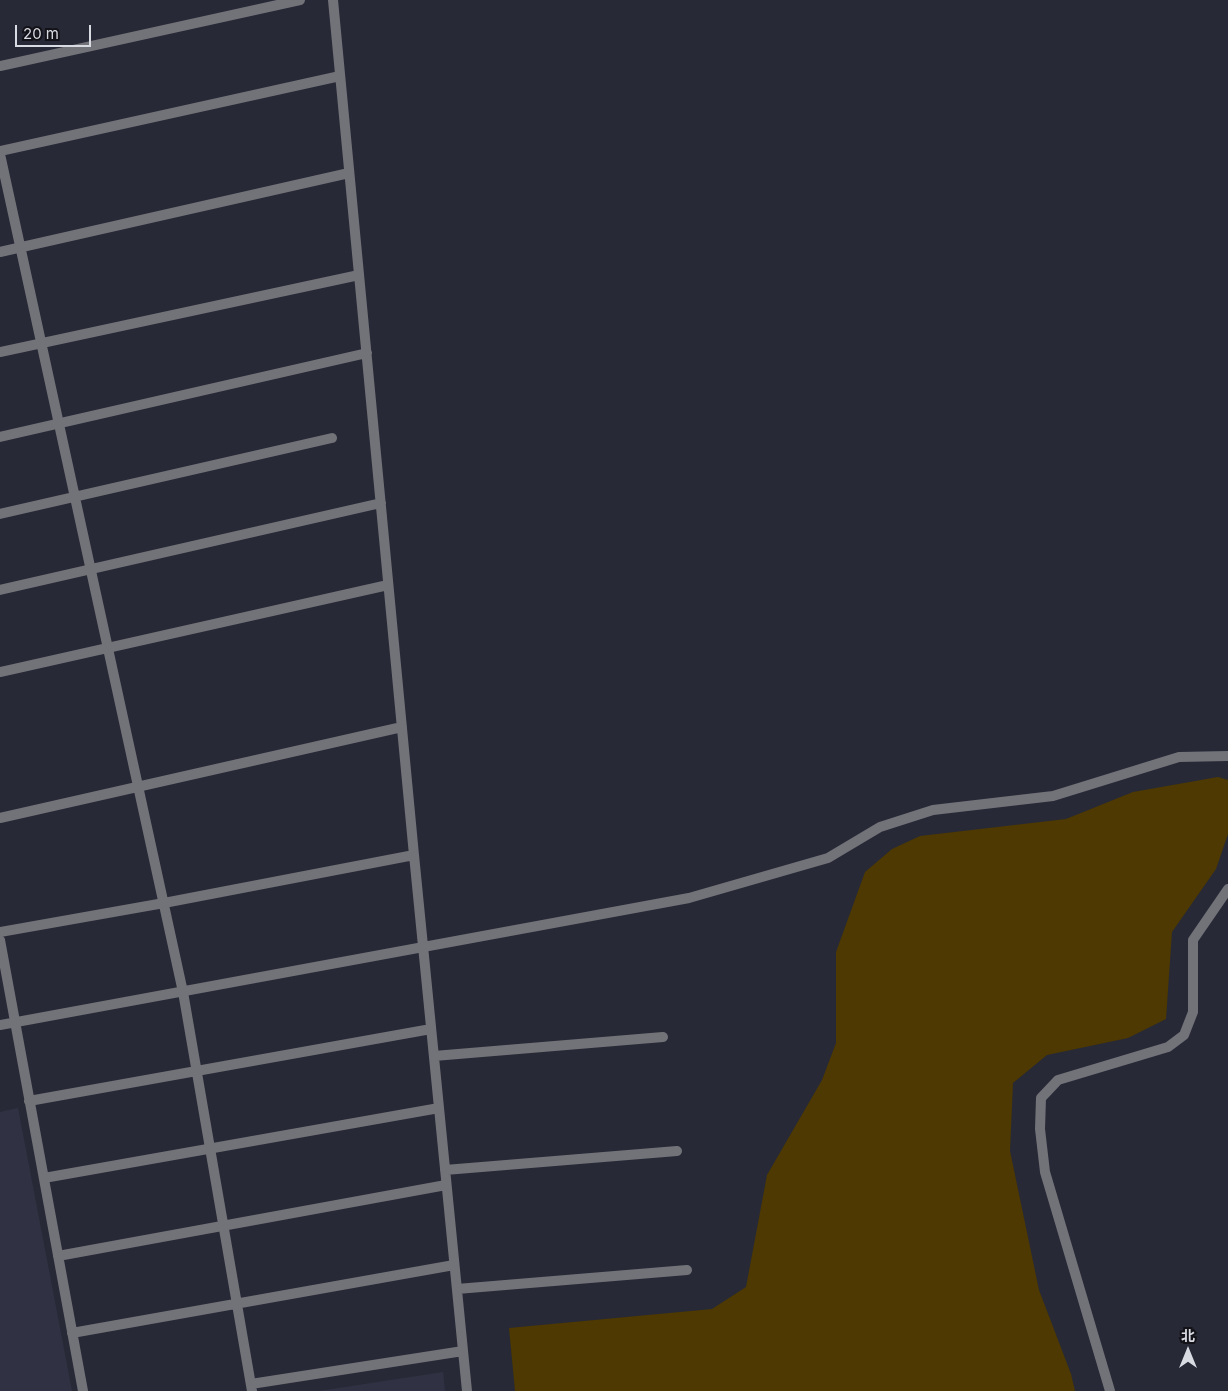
<!DOCTYPE html>
<meta charset="utf-8">
<style>
body{margin:0}
#map{position:relative;width:1228px;height:1391px;overflow:hidden;background:#282936;font-family:Inter,"Noto Sans SC",sans-serif}
canvas{display:block}
.north{position:absolute;left:1163px;top:1326px;width:50px;height:50px;-webkit-text-stroke:4px #121218;paint-order:stroke;rotate:0deg;font-size:14px;font-weight:700;line-height:20px;text-align:center;color:#d9dbe3}
.north::after{content:'';display:block;margin:auto;width:18px;height:22px;background:#d9dbe3;clip-path:polygon(50% 0,100% 100%,50% 72%,0 100%)}
.scale{position:absolute;left:15px;top:25px;width:76px;height:22px;box-sizing:border-box;border:2px solid #d9dbe3;border-top:0;padding-left:6px;font-size:15px;line-height:18px;white-space:nowrap;color:#d9dbe3;-webkit-text-stroke:4px #121218;paint-order:stroke}
</style>
<div id="map">
<canvas width="1228" height="1391"></canvas>
<div class="north">北</div>
<div class="scale">20 m</div>
</div>
<script>
const ctx = document.querySelector('canvas').getContext('2d');
ctx.lineJoin = 'round';
function fillPath(path, color) { ctx.fillStyle = color; ctx.fill(path, 'evenodd'); }
function stroke(path, color, width, dash) { ctx.strokeStyle = color; ctx.lineWidth = width; ctx.lineCap = dash ? 'butt' : 'round'; ctx.setLineDash(dash || []); ctx.stroke(path); }
const built = new Path2D(`
 M 18,1108 L 72,1391 L 0,1391 L 0,1112 Z
 M 443,1372 L 445,1391 L 319,1391 Z`);
const water = new Path2D(`
 M 1218,777 L 1228,780 L 1228,834 L 1216,869 L 1172,932 L 1166,1019 L 1128,1038 L 1047,1055 L 1013,1083 L 1010,1151 L 1039,1290 L 1071,1374 L 1075,1391 L 515,1391 L 509,1328 L 712,1309 L 746,1287 L 767,1175 L 822,1080 L 836,1043 L 836,952 L 865,872 L 892,849 L 920,836 L 1066,819 L 1133,792 Z`);
const minor = new Path2D(`
 M 333,0 L 414,855 L 467,1391
 M 0,66 L 300,0
 M 0,151 L 340,76
 M 0,154 L 183,992 L 252,1391
 M 0,252 L 349,173
 M 0,352 L 359,275
 M 0,437 L 367,353
 M 0,514 L 332,438
 M 0,590 L 381,503
 M 0,672 L 388,585
 M 0,818 L 402,727
 M 0,932 L 164,903 L 414,855
 M 0,940 L 83,1391
 M 0,1025 L 689,898 L 828,858 L 880,827 L 933,810 L 1053,796 L 1179,757 L 1228,756
 M 434,1056 L 663,1037
 M 29,1101 L 431,1029
 M 445,1170 L 677,1151
 M 44,1178 L 439,1108
 M 58,1256 L 446,1185
 M 457,1289 L 687,1270
 M 72,1333 L 454,1265
 M 251,1384 L 463,1351
 M 1110,1391 L 1045,1172 L 1040,1129 L 1041,1098 L 1058,1080 L 1168,1047 L 1184,1035 L 1193,1012 L 1193,940 L 1228,889`);
fillPath(built, '#303244');
fillPath(water, '#4d3901');
stroke(minor, '#727379', 10);
</script>
